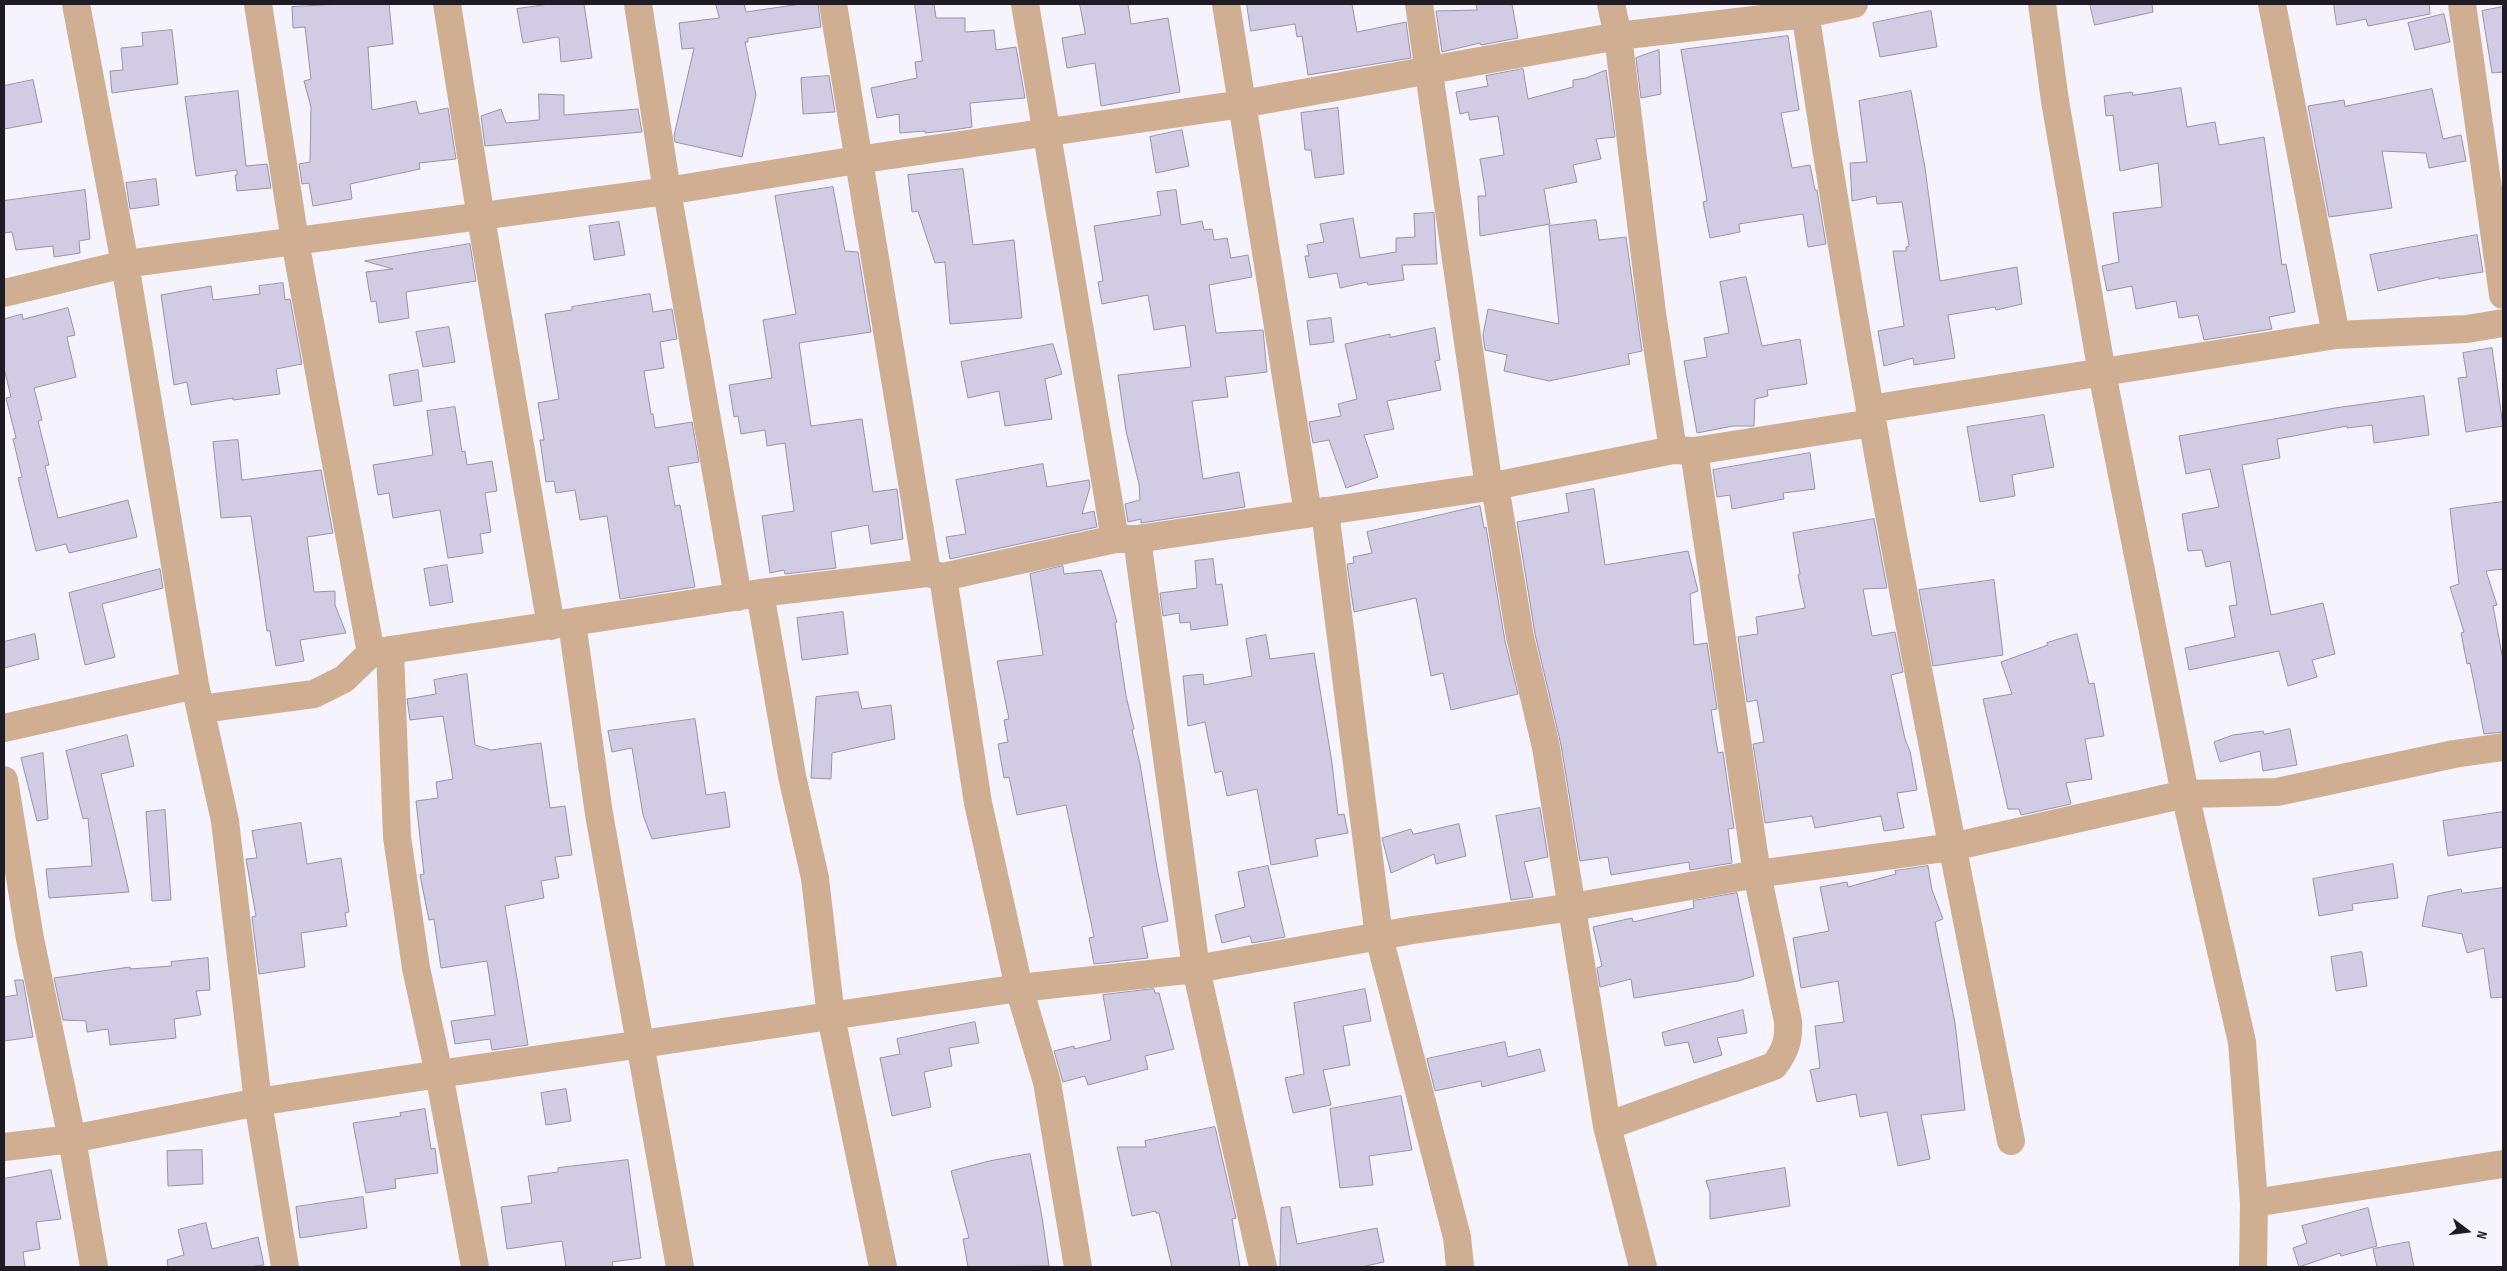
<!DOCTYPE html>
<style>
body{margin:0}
#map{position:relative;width:2507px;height:1271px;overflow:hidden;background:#f5f3fd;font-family:"Sofia Sans Condensed",sans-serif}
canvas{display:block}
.frame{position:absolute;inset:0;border:5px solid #1e1b24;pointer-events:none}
.north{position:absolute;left:2442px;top:1206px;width:50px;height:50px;-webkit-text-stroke:4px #f5f3fd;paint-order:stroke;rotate:105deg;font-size:14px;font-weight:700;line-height:20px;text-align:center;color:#1e1b24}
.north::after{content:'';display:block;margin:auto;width:18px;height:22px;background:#1e1b24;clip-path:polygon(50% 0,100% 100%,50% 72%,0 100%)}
</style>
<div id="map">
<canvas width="2507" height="1271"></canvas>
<div class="frame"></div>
<div class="north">N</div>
</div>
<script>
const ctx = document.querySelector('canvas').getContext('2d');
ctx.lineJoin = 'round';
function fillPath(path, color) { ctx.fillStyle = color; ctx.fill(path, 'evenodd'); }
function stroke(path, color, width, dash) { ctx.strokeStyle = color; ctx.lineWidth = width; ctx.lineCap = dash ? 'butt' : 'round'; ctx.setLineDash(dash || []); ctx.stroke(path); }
const building = new Path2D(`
 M 341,4 L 389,4 L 393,44 L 368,47 L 372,110 L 416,101 L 419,114 L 448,108 L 456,159 L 419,163 L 420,169 L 350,184 L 352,199 L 313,206 L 309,183 L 302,184 L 299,164 L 310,162 L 311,107 L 304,81 L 311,79 L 305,27 L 293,28 L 292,7 Z
 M 550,4 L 584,4 L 592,58 L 561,62 L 559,38 L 557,37 L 523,43 L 517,9 Z
 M 716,4 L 744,4 L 746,12 L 801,4 L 818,4 L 821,27 L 748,38 L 748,42 L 745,42 L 756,95 L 742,157 L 675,142 L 674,136 L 694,48 L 682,49 L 679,23 L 719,18 Z
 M 915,4 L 934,4 L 936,18 L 965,18 L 965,32 L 994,30 L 996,50 L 1016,47 L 1025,98 L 970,103 L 972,127 L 952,130 L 925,133 L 925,131 L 900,133 L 899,114 L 877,118 L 871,88 L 917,78 L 915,62 L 922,61 Z
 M 1080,4 L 1128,4 L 1131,24 L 1168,18 L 1180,92 L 1101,106 L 1095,63 L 1067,68 L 1062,38 L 1085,34 Z
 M 1247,4 L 1352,4 L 1357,32 L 1406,22 L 1411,58 L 1308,75 L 1302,36 L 1297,37 L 1295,24 L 1251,31 Z
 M 1476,4 L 1512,4 L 1518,38 L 1481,45 L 1480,43 L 1442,52 L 1436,11 L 1477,10 Z
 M 2090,4 L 2152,4 L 2153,12 L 2095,25 Z
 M 2334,4 L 2429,4 L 2430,14 L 2368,26 L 2366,19 L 2337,25 Z
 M 2503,7 L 2503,72 L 2492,73 L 2482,11 Z
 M 1931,11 L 1937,47 L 1880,57 L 1873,23 Z
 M 2444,14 L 2450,42 L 2415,50 L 2408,23 Z
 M 172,30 L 178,84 L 112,93 L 110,71 L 123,70 L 121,48 L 143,46 L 142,33 Z
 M 1788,36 L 1799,110 L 1781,113 L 1792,168 L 1810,165 L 1815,190 L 1817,190 L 1826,244 L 1808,247 L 1803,214 L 1739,224 L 1740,232 L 1710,238 L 1703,202 L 1707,201 L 1681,50 Z
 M 1659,50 L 1661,94 L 1641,98 L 1636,58 Z
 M 1523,69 L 1528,99 L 1573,87 L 1573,80 L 1586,78 L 1606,70 L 1615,137 L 1596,139 L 1601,159 L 1573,165 L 1577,182 L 1544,189 L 1550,224 L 1480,236 L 1478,196 L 1486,196 L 1480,159 L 1504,155 L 1498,116 L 1470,120 L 1468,112 L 1460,114 L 1456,92 L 1488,86 L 1486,76 Z
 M 829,76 L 835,112 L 803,114 L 801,78 Z
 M 33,80 L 42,122 L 4,129 L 4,86 Z
 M 2181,88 L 2187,127 L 2215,122 L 2219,145 L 2264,137 L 2282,265 L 2286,264 L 2295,312 L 2269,317 L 2272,329 L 2204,340 L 2198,315 L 2179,318 L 2176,301 L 2136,309 L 2132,286 L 2107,291 L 2102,266 L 2119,262 L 2113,213 L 2162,207 L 2158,163 L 2120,171 L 2113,115 L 2106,116 L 2104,96 L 2132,92 L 2133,95 Z
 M 2432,89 L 2443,139 L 2461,135 L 2466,161 L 2429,168 L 2426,153 L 2382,151 L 2392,208 L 2329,217 L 2308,106 L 2344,100 L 2345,106 Z
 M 238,91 L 246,166 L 267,164 L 271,188 L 237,191 L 235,175 L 237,175 L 237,170 L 196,176 L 185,97 Z
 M 1911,91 L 1925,168 L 1940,281 L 2017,267 L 2022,304 L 1996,310 L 1995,307 L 1948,315 L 1955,358 L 1914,365 L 1913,358 L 1884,366 L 1878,331 L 1904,326 L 1893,251 L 1906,251 L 1906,247 L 1909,246 L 1902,202 L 1877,204 L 1876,196 L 1852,201 L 1850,163 L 1867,162 L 1859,101 Z
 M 539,94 L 564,95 L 564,115 L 638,109 L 642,132 L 485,146 L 481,116 L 501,109 L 506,123 L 539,120 Z
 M 1338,108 L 1344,174 L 1315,178 L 1311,150 L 1305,150 L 1301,113 Z
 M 1182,130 L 1189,166 L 1156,173 L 1150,137 Z
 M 963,169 L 973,245 L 1014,240 L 1022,318 L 950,324 L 945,262 L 935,263 L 918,211 L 912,212 L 908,175 Z
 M 156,179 L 159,205 L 130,209 L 126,183 Z
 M 833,187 L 845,251 L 858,252 L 871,332 L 799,343 L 811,426 L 862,419 L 873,492 L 897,489 L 903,539 L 871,544 L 868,525 L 831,532 L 836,568 L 785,574 L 784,570 L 770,573 L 762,516 L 794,511 L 785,443 L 767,446 L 765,430 L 741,434 L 738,416 L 734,417 L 729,385 L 772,378 L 763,320 L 796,314 L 775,196 Z
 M 85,190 L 90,239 L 79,241 L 80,253 L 54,257 L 53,246 L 16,250 L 12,232 L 4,233 L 4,201 Z
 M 1176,190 L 1181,225 L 1202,221 L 1204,230 L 1212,229 L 1214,240 L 1227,238 L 1231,258 L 1248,255 L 1252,277 L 1209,285 L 1216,333 L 1263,330 L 1267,372 L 1225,377 L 1228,397 L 1192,401 L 1203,479 L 1239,472 L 1245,507 L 1141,523 L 1141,519 L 1128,522 L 1125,504 L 1140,500 L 1139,484 L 1126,431 L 1118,375 L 1191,367 L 1185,325 L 1154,330 L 1148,295 L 1102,304 L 1098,282 L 1103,281 L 1094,226 L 1161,215 L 1157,192 Z
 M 1434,213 L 1437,264 L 1402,265 L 1404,280 L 1368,285 L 1367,282 L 1340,288 L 1337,273 L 1309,278 L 1305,256 L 1309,256 L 1307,245 L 1324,242 L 1320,224 L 1353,218 L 1360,258 L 1396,252 L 1396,238 L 1415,237 L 1414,214 Z
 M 1596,220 L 1599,240 L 1626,237 L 1642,351 L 1628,354 L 1630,364 L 1549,381 L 1504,371 L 1507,355 L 1485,350 L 1483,335 L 1488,309 L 1559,324 L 1549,226 Z
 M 619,222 L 625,255 L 594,260 L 589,226 Z
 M 2477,235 L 2483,272 L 2439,279 L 2439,277 L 2378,291 L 2370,255 Z
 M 470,244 L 476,281 L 406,292 L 409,318 L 379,323 L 376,301 L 371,302 L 366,272 L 393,269 L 365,261 Z
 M 1746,277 L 1762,346 L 1800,339 L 1807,384 L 1767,390 L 1768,396 L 1755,399 L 1754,426 L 1733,426 L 1697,433 L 1684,361 L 1707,357 L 1704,338 L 1729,333 L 1720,282 Z
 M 283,283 L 285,300 L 290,299 L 302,364 L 276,369 L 280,394 L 233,400 L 233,398 L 191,405 L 187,382 L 174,385 L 161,295 L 211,286 L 213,300 L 260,294 L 259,286 Z
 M 650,294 L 653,312 L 672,309 L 677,339 L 660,342 L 664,368 L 644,371 L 651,414 L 653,414 L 655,428 L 692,422 L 699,462 L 668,467 L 675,506 L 680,505 L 695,587 L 620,599 L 607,516 L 580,520 L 575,490 L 556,493 L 554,481 L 546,482 L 540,440 L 544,440 L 538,403 L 559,399 L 545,314 L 572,310 L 572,307 Z
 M 68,308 L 75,335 L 67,337 L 76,377 L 34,388 L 42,420 L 38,421 L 49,465 L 45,466 L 58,518 L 128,500 L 137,537 L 69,553 L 66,544 L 36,551 L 18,478 L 22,477 L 13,439 L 16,438 L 6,398 L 11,397 L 4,368 L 4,319 L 22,314 L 23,319 Z
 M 1331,318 L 1334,342 L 1310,345 L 1307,321 Z
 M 449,327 L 455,362 L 423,367 L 416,332 Z
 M 1435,328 L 1440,360 L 1435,361 L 1441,390 L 1387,401 L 1394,429 L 1364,435 L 1378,477 L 1346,488 L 1329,440 L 1313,443 L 1309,422 L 1341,416 L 1338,404 L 1357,399 L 1345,344 L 1390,334 L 1390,337 Z
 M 1053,344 L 1062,374 L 1045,379 L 1052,419 L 1005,426 L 999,391 L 968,398 L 961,362 Z
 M 2492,348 L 2503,426 L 2466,432 L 2458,378 L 2467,377 L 2463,353 Z
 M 418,370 L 422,401 L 394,406 L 389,375 Z
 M 2424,396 L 2429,435 L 2374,443 L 2372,425 L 2347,428 L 2347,426 L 2277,439 L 2280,458 L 2242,465 L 2271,615 L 2323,603 L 2335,654 L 2312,660 L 2317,677 L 2288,686 L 2279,651 L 2189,670 L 2185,648 L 2235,637 L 2229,606 L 2237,605 L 2230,561 L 2206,567 L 2202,550 L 2188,551 L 2182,514 L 2219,507 L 2210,469 L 2186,474 L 2179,436 L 2335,408 Z
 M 455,407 L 462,452 L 465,451 L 467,465 L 492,461 L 497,491 L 485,493 L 491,532 L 480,534 L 483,553 L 448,558 L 440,510 L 393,518 L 389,493 L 378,495 L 373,465 L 433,455 L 427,411 Z
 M 2044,415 L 2054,467 L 2012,475 L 2015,496 L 1980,502 L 1967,427 Z
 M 238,440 L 242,480 L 321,470 L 333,533 L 307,537 L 314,592 L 335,591 L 335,605 L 346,633 L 300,640 L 304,661 L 276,666 L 270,631 L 267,631 L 251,516 L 221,518 L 213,442 Z
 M 1810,453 L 1815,489 L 1783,493 L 1784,499 L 1732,509 L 1730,495 L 1717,497 L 1713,470 Z
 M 1043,464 L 1047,487 L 1089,480 L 1090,487 L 1082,514 L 1094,511 L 1097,527 L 950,559 L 946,537 L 966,534 L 956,480 Z
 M 1594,489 L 1605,565 L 1688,551 L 1698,591 L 1690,594 L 1694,645 L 1707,643 L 1717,709 L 1711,710 L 1718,753 L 1723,752 L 1734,828 L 1728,829 L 1732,863 L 1690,870 L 1689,862 L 1611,875 L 1608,857 L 1580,861 L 1561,745 L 1535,634 L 1517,522 L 1569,512 L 1566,494 Z
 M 2503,502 L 2503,569 L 2486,571 L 2497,605 L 2493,606 L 2503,660 L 2503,732 L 2484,734 L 2470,663 L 2467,664 L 2461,633 L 2464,632 L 2450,587 L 2459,584 L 2450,509 Z
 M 1480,506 L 1484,528 L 1486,527 L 1505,641 L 1518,694 L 1451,710 L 1443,673 L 1431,676 L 1416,598 L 1354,612 L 1347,564 L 1354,563 L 1353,557 L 1372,553 L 1367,532 Z
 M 1874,519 L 1887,588 L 1863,589 L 1872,636 L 1895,632 L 1903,672 L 1891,675 L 1905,739 L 1910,751 L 1917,790 L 1897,793 L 1904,828 L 1884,831 L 1881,816 L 1815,828 L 1812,816 L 1765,823 L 1753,744 L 1764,742 L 1757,700 L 1747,702 L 1738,637 L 1758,634 L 1756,617 L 1805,608 L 1798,575 L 1800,574 L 1793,533 Z
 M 1213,559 L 1216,585 L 1222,584 L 1228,625 L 1191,630 L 1190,622 L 1180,623 L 1179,613 L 1163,616 L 1160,593 L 1197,588 L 1195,561 Z
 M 447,565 L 453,602 L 430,606 L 424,569 Z
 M 1063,566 L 1064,574 L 1101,570 L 1117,622 L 1115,623 L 1126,696 L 1134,729 L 1132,730 L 1140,764 L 1157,868 L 1168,921 L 1142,927 L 1148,958 L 1094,964 L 1089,938 L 1094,937 L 1066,805 L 1017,815 L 1009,777 L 1004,778 L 998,744 L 1008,742 L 1004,720 L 1009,719 L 997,661 L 1043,655 L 1030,574 Z
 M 160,569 L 163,588 L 102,604 L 115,657 L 85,665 L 69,593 Z
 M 1994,580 L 2003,655 L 1933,666 L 1919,590 Z
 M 843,612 L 848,654 L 802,660 L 797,618 Z
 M 35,634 L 39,659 L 4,668 L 4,642 Z
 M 2077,634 L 2089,684 L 2094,683 L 2104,736 L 2085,739 L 2092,779 L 2066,783 L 2071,804 L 2021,815 L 2019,809 L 2008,809 L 1983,699 L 2012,694 L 2001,662 L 2048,645 L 2047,643 Z
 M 1266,635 L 1270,659 L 1314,653 L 1332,763 L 1338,815 L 1344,814 L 1348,833 L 1315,839 L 1318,856 L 1271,865 L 1257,789 L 1227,796 L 1222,771 L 1215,773 L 1205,722 L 1188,726 L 1183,676 L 1203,674 L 1204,685 L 1252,676 L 1246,639 Z
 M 467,674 L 475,745 L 491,750 L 541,743 L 550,808 L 565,806 L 572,855 L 555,857 L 559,878 L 541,881 L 544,898 L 505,906 L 528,1045 L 492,1050 L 490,1039 L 455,1044 L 451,1021 L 495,1015 L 487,961 L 441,968 L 434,919 L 429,920 L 420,875 L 424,874 L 416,801 L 438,798 L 436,782 L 453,779 L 443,716 L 410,720 L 407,699 L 436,694 L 434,680 Z
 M 858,692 L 862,709 L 891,705 L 895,739 L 832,753 L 831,779 L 811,778 L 816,697 Z
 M 695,719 L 706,795 L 725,792 L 730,827 L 652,839 L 643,815 L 632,748 L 612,752 L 608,731 Z
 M 2290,729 L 2297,765 L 2263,771 L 2260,751 L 2220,762 L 2214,742 L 2233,735 L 2263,731 L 2264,734 Z
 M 127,735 L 134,766 L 101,774 L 129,892 L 49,898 L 46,869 L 92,866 L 88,818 L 83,819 L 66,751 Z
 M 43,753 L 48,819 L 37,821 L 21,758 Z
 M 1540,808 L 1548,857 L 1524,862 L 1533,897 L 1511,900 L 1496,816 Z
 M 165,810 L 171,900 L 152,901 L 146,812 Z
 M 2503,812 L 2503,847 L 2448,856 L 2443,821 Z
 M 301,823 L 307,864 L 341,858 L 349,912 L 345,913 L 347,926 L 301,933 L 305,967 L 259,974 L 252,917 L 256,916 L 246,859 L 257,858 L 252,831 Z
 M 1459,824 L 1466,856 L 1436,864 L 1434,854 L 1391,873 L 1382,838 L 1411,829 L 1413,834 Z
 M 2393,864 L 2398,898 L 2352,904 L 2353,910 L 2319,916 L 2313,879 Z
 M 1268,866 L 1285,937 L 1252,943 L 1250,936 L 1222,943 L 1215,915 L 1245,907 L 1238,872 Z
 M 1928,866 L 1932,890 L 1943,919 L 1935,922 L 1955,1023 L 1965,1110 L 1921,1115 L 1930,1159 L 1898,1166 L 1887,1112 L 1860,1117 L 1856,1094 L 1817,1102 L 1810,1070 L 1820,1068 L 1815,1026 L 1844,1022 L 1838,981 L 1801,988 L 1793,938 L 1829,931 L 1820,887 L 1847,882 L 1848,887 L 1896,874 L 1895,871 Z
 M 2503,888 L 2503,997 L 2491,998 L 2484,948 L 2467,953 L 2462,934 L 2422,926 L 2428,896 L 2461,889 L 2462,893 Z
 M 1737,893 L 1754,976 L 1738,981 L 1634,998 L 1631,979 L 1600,987 L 1597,968 L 1602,966 L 1593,927 L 1632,918 L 1633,922 L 1694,908 L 1693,901 Z
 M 2362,952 L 2367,986 L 2336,991 L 2331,957 Z
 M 208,958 L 210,990 L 196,991 L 201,1015 L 174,1019 L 176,1038 L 110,1045 L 108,1029 L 87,1032 L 86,1021 L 63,1020 L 54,978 L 130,967 L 130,969 L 172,966 L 171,962 Z
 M 15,980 L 23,980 L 33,1037 L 4,1041 L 4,997 L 17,995 Z
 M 1154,989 L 1155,993 L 1159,993 L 1174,1049 L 1145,1056 L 1148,1069 L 1088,1085 L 1085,1076 L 1063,1082 L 1054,1051 L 1074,1046 L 1074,1049 L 1111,1040 L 1103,995 Z
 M 1365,989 L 1371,1021 L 1343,1026 L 1350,1065 L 1323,1070 L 1331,1105 L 1293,1113 L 1285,1078 L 1304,1074 L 1294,1003 Z
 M 1743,1010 L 1747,1033 L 1717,1038 L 1722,1055 L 1694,1063 L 1688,1042 L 1665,1046 L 1662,1033 Z
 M 975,1022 L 979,1043 L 949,1048 L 952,1066 L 924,1072 L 931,1107 L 892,1116 L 880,1058 L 900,1054 L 897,1039 Z
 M 1505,1042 L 1508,1057 L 1540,1049 L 1545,1071 L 1482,1087 L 1481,1081 L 1435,1091 L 1427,1059 Z
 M 566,1089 L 571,1121 L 546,1125 L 541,1093 Z
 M 1401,1096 L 1412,1150 L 1369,1156 L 1373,1185 L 1340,1188 L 1330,1109 Z
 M 425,1109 L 431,1149 L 435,1148 L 438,1173 L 395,1179 L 396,1188 L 366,1193 L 353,1123 L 401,1116 L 400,1113 Z
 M 1215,1127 L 1236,1218 L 1232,1219 L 1240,1267 L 1172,1267 L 1159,1213 L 1156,1213 L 1156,1211 L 1132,1216 L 1117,1147 L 1146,1147 L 1145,1141 Z
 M 202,1150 L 203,1184 L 168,1186 L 167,1151 Z
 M 1030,1154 L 1042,1217 L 1049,1266 L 968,1267 L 963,1239 L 969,1238 L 951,1171 L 989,1161 Z
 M 628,1160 L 641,1258 L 612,1262 L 613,1267 L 566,1267 L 562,1241 L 507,1249 L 501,1207 L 532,1203 L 528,1176 L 558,1172 L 558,1168 Z
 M 1785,1168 L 1790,1206 L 1710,1219 L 1710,1193 L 1706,1181 Z
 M 51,1170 L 61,1219 L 36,1222 L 40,1249 L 23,1252 L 25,1267 L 4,1267 L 4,1179 Z
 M 363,1197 L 367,1228 L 300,1238 L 296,1207 Z
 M 1290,1207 L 1297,1244 L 1377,1228 L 1384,1262 L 1361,1267 L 1280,1267 L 1281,1208 Z
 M 2368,1208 L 2377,1246 L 2341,1256 L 2340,1253 L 2299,1267 L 2293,1248 L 2307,1243 L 2302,1226 Z
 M 206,1223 L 212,1249 L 258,1237 L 264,1265 L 248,1267 L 168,1267 L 167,1260 L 184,1255 L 178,1230 Z
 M 2409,1242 L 2414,1267 L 2377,1267 L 2373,1249 Z`);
const minor = new Path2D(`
 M 76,4 L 125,264 L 195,685 L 225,821 L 258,1102 L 285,1267
 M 258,4 L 295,241 L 371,653
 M 447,4 L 481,218 L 551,626
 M 638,4 L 667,191 L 738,597
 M 833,4 L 927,573
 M 1025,4 L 1115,539
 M 1226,4 L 1308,513
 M 1611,4 L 1618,36 L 1652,313 L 1673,450
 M 1804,4 C 1860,385 1935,763 2011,1141
 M 2042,4 L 2055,101 L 2102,373 L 2185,794 L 2242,1042 L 2254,1203 L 2253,1267
 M 2272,4 L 2336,335
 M 2462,4 L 2503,295
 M 4,293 L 125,264 L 667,191 L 857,160 L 1242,104 L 1618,36 L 1805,14 L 1854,4
 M 1870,409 L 2336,335 L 2467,329 L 2503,323
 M 1495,486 L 1520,637 L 1546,747 L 1607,1126 L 1643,1267
 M 1489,487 L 1673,450 L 1694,451 L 1872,423
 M 1325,511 L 1379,937 L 1457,1237 L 1460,1267
 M 1137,539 L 1196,969 L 1263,1267
 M 943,577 L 978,803 L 1019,988 L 1047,1082 L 1078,1267
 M 760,593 L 792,776 L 815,878 L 831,1017 L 883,1267
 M 572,623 L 599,814 L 680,1267
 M 390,650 L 397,837 L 416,968 L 439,1074 L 475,1267
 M 201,709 L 314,694 L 344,679 L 371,653 L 760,593 L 927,573 L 943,577 L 1115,539 L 1137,539 L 1489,487 L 1419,4
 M 4,728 L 195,685
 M 4,780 L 30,939 L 72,1139 L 94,1267
 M 1607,1126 L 1774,1066 C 1786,1050 1789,1040 1788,1021 L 1757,874 L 1694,451
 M 4,1147 L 72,1139 L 258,1102 L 439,1074 L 1019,988 L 1196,969 L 1413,930 L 1573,907 L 1757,874 L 1952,847 L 2185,794 L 2277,792 L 2454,754 L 2503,747
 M 2254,1203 L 2503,1164`);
fillPath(building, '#d1cbe3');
stroke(building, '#9993aa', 1);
stroke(minor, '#d0ae92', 28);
</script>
